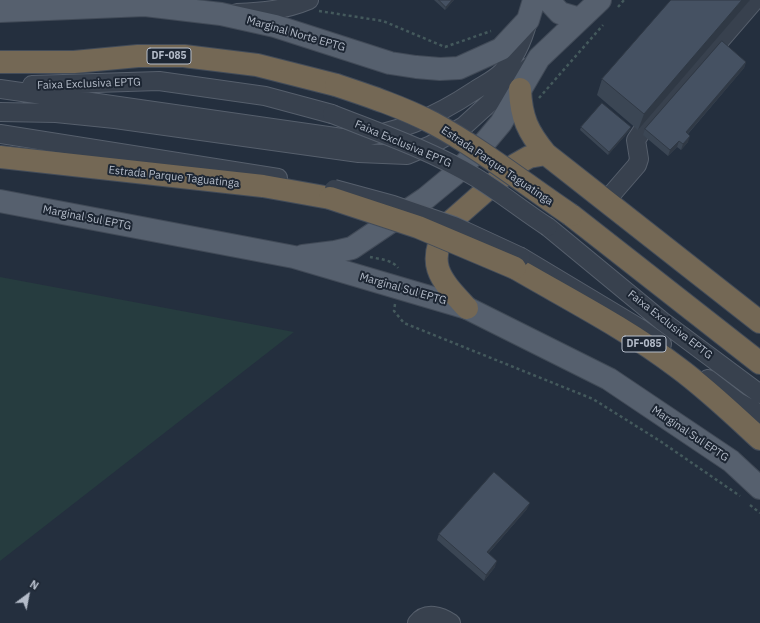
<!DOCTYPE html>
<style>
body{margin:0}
#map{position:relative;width:760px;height:623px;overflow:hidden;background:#242f3e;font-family:"IBM Plex Sans",sans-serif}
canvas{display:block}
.north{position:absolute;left:8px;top:575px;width:40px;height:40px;-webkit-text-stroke:3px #1d2633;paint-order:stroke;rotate:32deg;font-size:11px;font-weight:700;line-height:16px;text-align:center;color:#b4bcc9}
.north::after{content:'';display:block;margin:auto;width:14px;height:18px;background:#b4bcc9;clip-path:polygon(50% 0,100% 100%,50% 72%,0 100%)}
</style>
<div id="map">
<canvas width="760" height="623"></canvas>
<div class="north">N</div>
</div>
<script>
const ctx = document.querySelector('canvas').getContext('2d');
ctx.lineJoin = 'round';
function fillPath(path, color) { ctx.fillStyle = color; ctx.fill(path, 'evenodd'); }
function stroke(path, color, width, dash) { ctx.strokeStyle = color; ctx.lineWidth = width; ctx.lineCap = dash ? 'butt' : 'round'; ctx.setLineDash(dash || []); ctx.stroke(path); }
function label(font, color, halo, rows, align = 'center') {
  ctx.font = font + ' "IBM Plex Sans",sans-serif'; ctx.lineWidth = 4; ctx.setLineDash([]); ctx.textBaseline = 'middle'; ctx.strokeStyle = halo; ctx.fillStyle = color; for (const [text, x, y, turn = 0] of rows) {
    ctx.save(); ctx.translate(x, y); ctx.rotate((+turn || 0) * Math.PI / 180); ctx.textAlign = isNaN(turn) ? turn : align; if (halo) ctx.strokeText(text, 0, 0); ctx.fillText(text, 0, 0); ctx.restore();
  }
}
const green = new Path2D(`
 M 0,277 L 294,332 L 0,561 Z`);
const path = new Path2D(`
 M 618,7 L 624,0
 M 319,11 L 383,21 L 445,47 L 491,31
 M 539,98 L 603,25
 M 370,257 C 379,259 393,260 398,268
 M 395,304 L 394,311 L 404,323 L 593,399 L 660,441 L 740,496
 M 750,505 L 760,513`);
const minor = new Path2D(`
 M 237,13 C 263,12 285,10 309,0
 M 32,85 L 159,81 L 265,96 L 332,114
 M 0,89 L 349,139 C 396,134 435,117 474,91 C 483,85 494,80 502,72 C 516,57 523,40 528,21
 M 0,112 L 56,113 L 115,119 L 359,153 L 407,155 L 431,145 L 464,126 L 529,67
 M 0,134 L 278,178
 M 605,202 L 637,165 L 639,159 L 636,140 L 642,131 L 755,0
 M 548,227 L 662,321 L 760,394
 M 521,257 L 641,329 L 662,344
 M 708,379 L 738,402 L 760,414
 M 417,623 C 426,611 441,616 451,623`);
const major = new Path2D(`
 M 548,0 L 560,13 L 580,19
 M 0,11 L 145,5 L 221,14 L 275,26 L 390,63 L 416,67 L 440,69 L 459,68 L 501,49 L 528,20 L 534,0
 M 0,201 L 294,257 L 467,308 L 609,379 L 731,461 L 760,488
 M 303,256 L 335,252 L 352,248 L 426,198 L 455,174 L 480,148 L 501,123 L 539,58 L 600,0`);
const highway = new Path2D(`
 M 0,62 L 74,62 L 138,56 L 184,56 L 257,65 L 336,85
 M 520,89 C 521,118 528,132 546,154 L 760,322
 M 0,157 L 263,186 L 330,198
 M 571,215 L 760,363
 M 515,268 C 570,300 627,329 677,367 C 707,389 733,414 760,439
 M 467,308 C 439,278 425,264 448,224 L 515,165 L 529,157 L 546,154`);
const minorBridge = new Path2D(`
 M 332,114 C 380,133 430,150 475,177 C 500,192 523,211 548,227
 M 334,189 L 393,205 L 454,226 L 521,257`);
const highwayBridge = new Path2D(`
 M 336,85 C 369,96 402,107 433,123 C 481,149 525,184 571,215
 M 330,198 L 418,227 L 515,268`);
const wall = new Path2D(`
 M 434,0 L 454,0 L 445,10 Z
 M 750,0 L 638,130 L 597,95 L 602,79 Z
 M 746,62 L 744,68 L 688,134 L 688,142 L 681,150 L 677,147 L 668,156 L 643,135 L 645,129 Z
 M 581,127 L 630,130 L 608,155 L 580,130 Z
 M 527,509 L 488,554 L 495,567 L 484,581 L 437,540 L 439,534 Z`);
const shadedWall = new Path2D(`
 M 452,0 L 454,0 L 445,10 L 446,7 Z
 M 742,0 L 750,0 L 638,130 L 644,114 Z
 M 746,62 L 744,68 L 684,138 L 686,132 Z
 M 631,127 L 630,130 L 608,155 L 609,152 Z
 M 690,136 L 688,142 L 681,150 L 683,144 Z
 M 679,141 L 677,147 L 668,156 L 670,150 Z
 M 530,503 L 527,509 L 484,558 L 487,552 Z
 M 497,561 L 495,567 L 484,581 L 486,575 Z`);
const building = new Path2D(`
 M 439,0 L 452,0 L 446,7 Z
 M 671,0 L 742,0 L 644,114 L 602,79 Z
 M 722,41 L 746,62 L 686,132 L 690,136 L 683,144 L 679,141 L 670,150 L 645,129 Z
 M 602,103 L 631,127 L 609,152 L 581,127 Z
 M 494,472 L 530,503 L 487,552 L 497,561 L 486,575 L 439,534 Z`);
const shields = [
 [169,56,44],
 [644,344,44]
];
const shieldNames = [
 ["DF-085",169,56],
 ["DF-085",644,344]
];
const streetNames = [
 ["Marginal Norte EPTG",296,34,16],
 ["Faixa Exclusiva EPTG",89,84,-2],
 ["Faixa Exclusiva EPTG",403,144,23],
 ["Estrada Parque Taguatinga",497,166,34],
 ["Estrada Parque Taguatinga",174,177,6],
 ["Marginal Sul EPTG",87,218,11],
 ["Marginal Sul EPTG",403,289,16],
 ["Faixa Exclusiva EPTG",670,325,38],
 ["Marginal Sul EPTG",690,434,34]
];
fillPath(green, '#263c3f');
stroke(minor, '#565f6c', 20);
stroke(major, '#414a57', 24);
stroke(highway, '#434c59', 24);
stroke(path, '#44595c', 2.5, [3, 3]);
stroke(minor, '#38414e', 18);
stroke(major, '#56606e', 22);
stroke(highway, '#746855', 22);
stroke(minorBridge, '#565f6c', 20, []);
stroke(highwayBridge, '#434c59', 24, []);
stroke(minorBridge, '#38414e', 18);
stroke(highwayBridge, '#746855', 22);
fillPath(wall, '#3b4654');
fillPath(shadedWall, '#303945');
fillPath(building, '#455162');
stroke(building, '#303945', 1);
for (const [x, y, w] of shields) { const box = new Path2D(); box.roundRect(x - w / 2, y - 8, w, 16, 3); ctx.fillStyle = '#1d2633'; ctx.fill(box); stroke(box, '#b4bcc9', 1); }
label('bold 10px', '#b4bcc9', null, shieldNames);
label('11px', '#b4bcc9', '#1d2633', streetNames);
</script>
